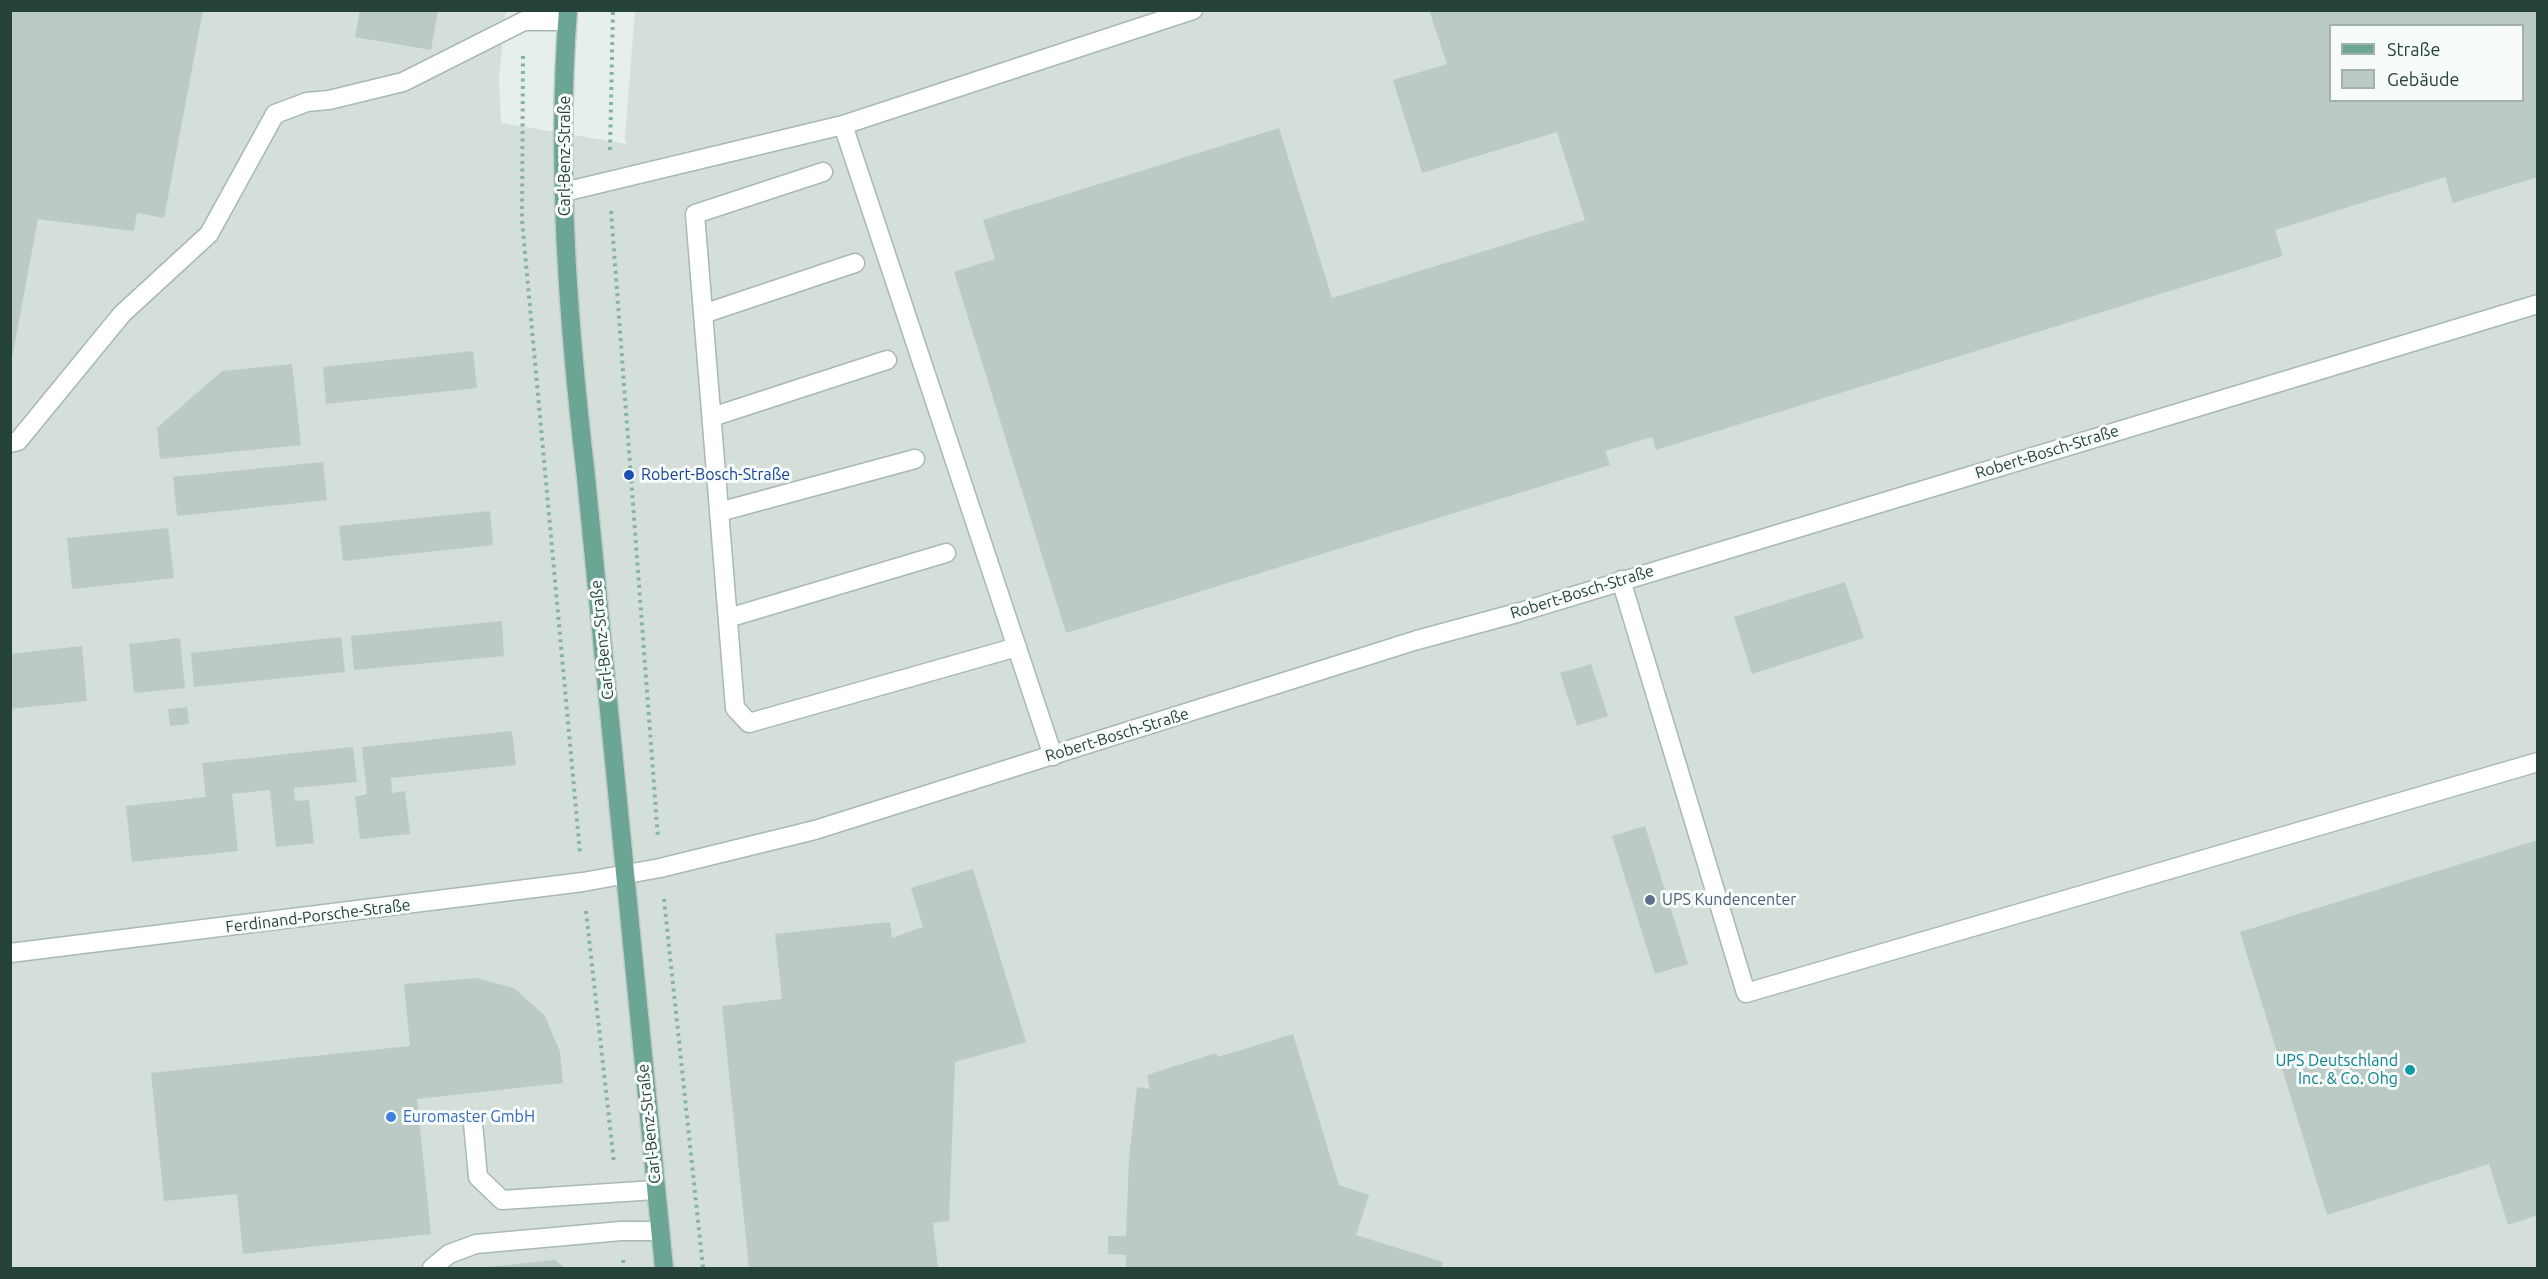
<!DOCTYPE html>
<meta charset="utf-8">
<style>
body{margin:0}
#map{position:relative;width:2548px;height:1279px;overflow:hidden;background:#e6efeb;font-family:Ubuntu,sans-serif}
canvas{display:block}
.frame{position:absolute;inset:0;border:12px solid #24423a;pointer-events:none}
.legend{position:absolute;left:2329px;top:24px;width:195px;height:78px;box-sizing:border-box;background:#f7fbf9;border:2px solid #a3b1ad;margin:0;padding:8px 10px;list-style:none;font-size:18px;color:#24423a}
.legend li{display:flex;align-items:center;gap:12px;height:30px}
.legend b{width:30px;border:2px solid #a3b1ad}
</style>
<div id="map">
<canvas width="2548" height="1279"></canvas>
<div class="frame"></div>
<ul class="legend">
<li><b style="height:8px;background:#6aa596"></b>Straße</li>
<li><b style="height:16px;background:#bbcac4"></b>Gebäude</li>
</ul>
</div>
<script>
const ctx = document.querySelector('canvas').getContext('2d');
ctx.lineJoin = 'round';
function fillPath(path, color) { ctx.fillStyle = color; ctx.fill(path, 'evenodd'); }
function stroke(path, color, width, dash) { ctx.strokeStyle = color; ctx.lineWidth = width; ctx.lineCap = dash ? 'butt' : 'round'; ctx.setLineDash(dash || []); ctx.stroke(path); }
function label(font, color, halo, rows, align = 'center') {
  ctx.font = font + ' Ubuntu,sans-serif'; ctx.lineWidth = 6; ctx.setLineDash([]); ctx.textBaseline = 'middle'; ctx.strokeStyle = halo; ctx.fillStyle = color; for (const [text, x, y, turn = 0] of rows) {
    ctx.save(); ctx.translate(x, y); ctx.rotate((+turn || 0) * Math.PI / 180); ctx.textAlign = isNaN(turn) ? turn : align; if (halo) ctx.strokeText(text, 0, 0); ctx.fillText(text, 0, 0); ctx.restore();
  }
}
const built = new Path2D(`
 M 10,11 L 506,11 L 499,76 L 501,123 L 627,144 L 625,137 L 635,11 L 2537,11 L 2537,1268 L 11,1268 ZM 2330,26 L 2522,26 L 2522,100 L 2330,100 Z`);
const building = new Path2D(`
 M 10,10 L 203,10 L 164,218 L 137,213 L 134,231 L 38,219 L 12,358 Z
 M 360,10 L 438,10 L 431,50 L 355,37 Z
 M 1429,10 L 2538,10 L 2538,177 L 2453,203 L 2445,177 L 2275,230 L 2283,256 L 1656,450 L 1652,437 L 1605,451 L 1610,465 L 1066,633 L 954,272 L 995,259 L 983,220 L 1279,128 L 1332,298 L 1585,220 L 1557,132 L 1422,173 L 1393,80 L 1447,64 ZM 2330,26 L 2523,26 L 2523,100 L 2330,100 Z
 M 473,351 L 477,388 L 326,404 L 323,367 Z
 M 292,364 L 301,445 L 160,459 L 157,428 L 222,371 Z
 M 323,462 L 327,500 L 177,516 L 173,477 Z
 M 490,511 L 493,545 L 343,561 L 339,526 Z
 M 168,528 L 174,578 L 72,589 L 67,538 Z
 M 1845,582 L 1864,638 L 1752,674 L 1734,617 Z
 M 502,621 L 504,656 L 354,670 L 351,636 Z
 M 341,637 L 345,672 L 194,687 L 191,653 Z
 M 180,638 L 185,688 L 134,693 L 129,644 Z
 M 82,646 L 87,701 L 10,709 L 10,654 Z
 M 1591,664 L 1608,716 L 1577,726 L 1560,673 Z
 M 187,707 L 189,724 L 170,726 L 168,709 Z
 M 512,731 L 516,765 L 391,778 L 392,793 L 405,791 L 410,834 L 360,839 L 355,797 L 367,794 L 362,747 Z
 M 353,747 L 357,782 L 294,788 L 295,801 L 309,800 L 314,843 L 276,847 L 270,790 L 232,794 L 238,851 L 132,862 L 126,806 L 206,797 L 202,763 Z
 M 1645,826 L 1688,964 L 1655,974 L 1612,836 Z
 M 2538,840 L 2538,1215 L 2508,1225 L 2489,1164 L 2327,1215 L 2240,932 Z
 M 973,869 L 1026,1042 L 955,1062 L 949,1221 L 933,1223 L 938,1268 L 749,1268 L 722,1006 L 782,999 L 775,934 L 890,922 L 892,938 L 923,927 L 911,888 Z
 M 476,978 L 514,988 L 545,1016 L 560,1052 L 563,1083 L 417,1099 L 431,1234 L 243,1254 L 237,1194 L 164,1201 L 151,1073 L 410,1046 L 404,984 Z
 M 1293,1034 L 1339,1185 L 1369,1195 L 1356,1235 L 1443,1262 L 1441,1268 L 1126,1268 L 1126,1255 L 1108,1254 L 1108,1236 L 1126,1236 L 1129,1159 L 1137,1087 L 1150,1089 L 1147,1075 L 1216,1053 L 1218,1057 Z
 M 555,1260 L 565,1268 L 488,1268 L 488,1267 Z`);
const path = new Path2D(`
 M 523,56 L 522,220 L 580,853
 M 610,150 L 613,10
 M 611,211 L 658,838
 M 664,899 L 703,1268
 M 586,911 L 614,1163
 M 623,1260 L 624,1268`);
const minor = new Path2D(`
 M 823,172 L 695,214 L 735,708 L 749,723 L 1017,647
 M 564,192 L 843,125
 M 703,314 L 855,263
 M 712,417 L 887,360
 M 10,443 L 18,441 L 122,314 L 209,234 L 275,114 L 307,102 L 329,100 L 403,82 L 524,21 L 567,21
 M 719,512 L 915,459
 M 1621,580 L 1746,993 L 2538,762
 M 728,618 L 946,553
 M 1053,756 L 843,125 L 1193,10
 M 10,953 L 583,882 L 660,868 L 815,830 L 1417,640 L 1517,613 L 2538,304
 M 473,1123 L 478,1177 L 502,1200 L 655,1190
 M 432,1268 L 449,1254 L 476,1244 L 621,1231 L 660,1231`);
const major = new Path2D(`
 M 568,10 C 556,166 568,323 586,477 L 664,1268`);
const markers = [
 [629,475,6,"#1a4fb4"],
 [1650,900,6,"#5c6f8a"],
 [2410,1070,6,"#0f9aa8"],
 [391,1117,6,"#3f7fe0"]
];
const streetNames = [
 ["Carl-Benz-Straße",565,156,-90],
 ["Robert-Bosch-Straße",2047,452,-17],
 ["Robert-Bosch-Straße",1582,592,-17],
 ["Carl-Benz-Straße",602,640,-96],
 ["Robert-Bosch-Straße",1117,735,-17],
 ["Ferdinand-Porsche-Straße",318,916,-7],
 ["Carl-Benz-Straße",649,1124,-96]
];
const transitNames = [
 ["Robert-Bosch-Straße",641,475]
];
const serviceNames = [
 ["UPS Kundencenter",1662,900]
];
const cultureNames = [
 ["UPS Deutschland",2398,1061],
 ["Inc. & Co. Ohg",2398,1079]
];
const shopNames = [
 ["Euromaster GmbH",403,1117]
];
fillPath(built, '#d4dfda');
fillPath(building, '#bbcac4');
stroke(minor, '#a8b8b2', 21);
stroke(major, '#c2cac8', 21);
stroke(path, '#86b3a5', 4, [3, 4.5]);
stroke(minor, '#fff', 18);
stroke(major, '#6aa596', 18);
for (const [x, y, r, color] of markers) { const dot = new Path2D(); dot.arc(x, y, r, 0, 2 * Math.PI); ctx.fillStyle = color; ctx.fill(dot); stroke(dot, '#f7fbf9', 2); }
label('16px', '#24423a', '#f7fbf9', streetNames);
label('16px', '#164399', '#f7fbf9', transitNames, 'left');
label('16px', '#4e5e75', '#f7fbf9', serviceNames, 'left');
label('16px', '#0d838f', '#f7fbf9', cultureNames, 'right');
label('16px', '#366cbe', '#f7fbf9', shopNames, 'left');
</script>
